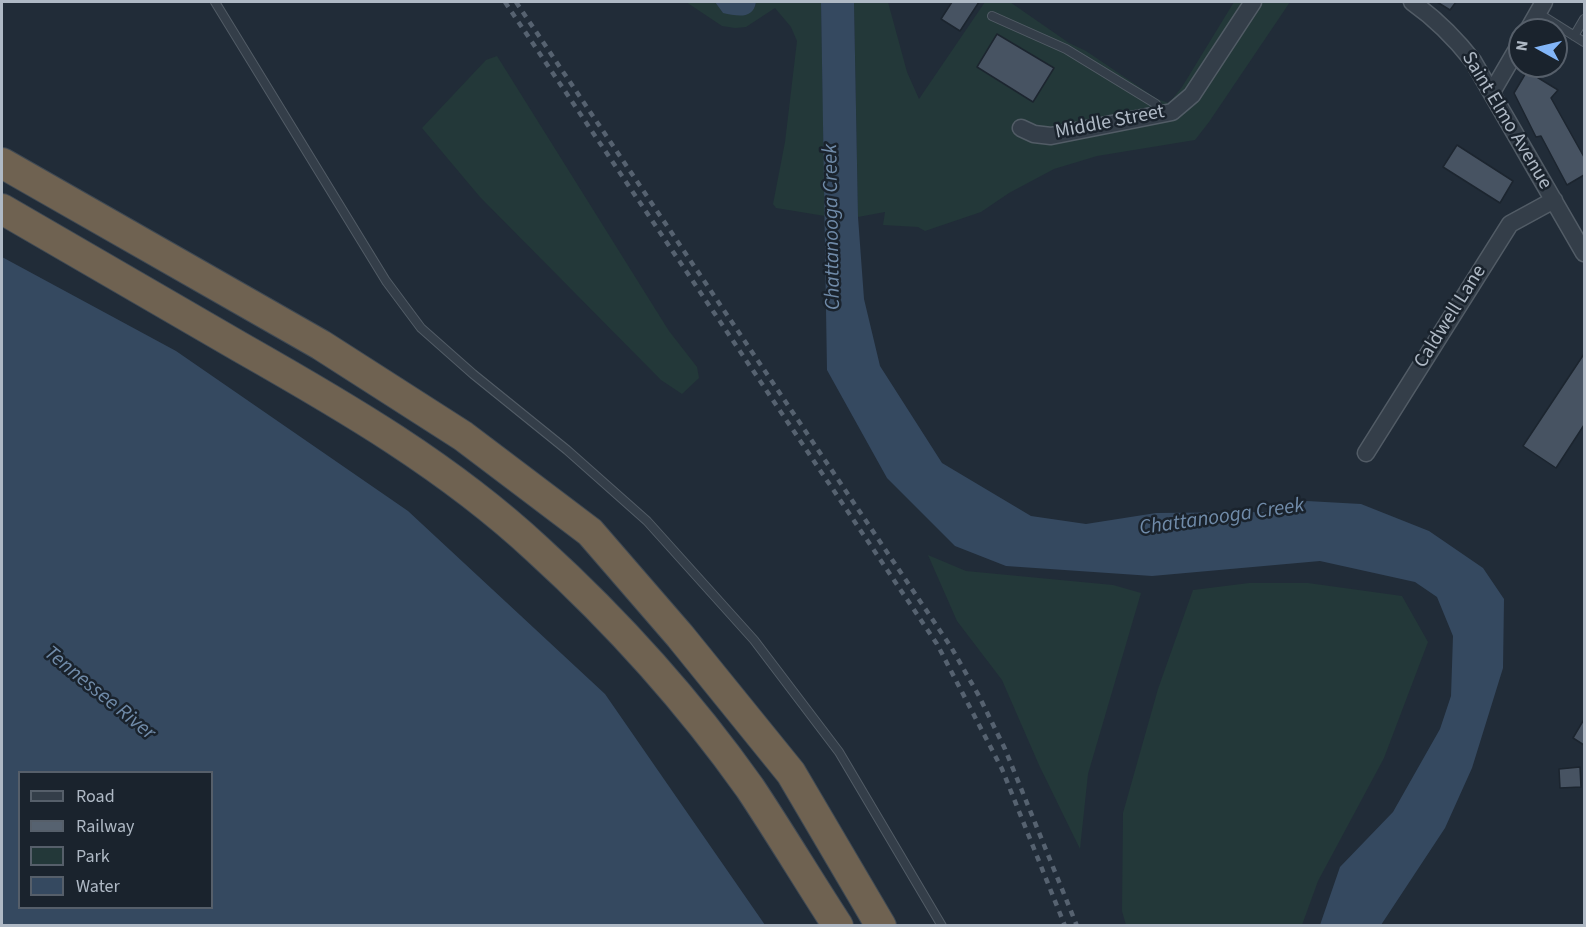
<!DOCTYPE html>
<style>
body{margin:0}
#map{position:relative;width:1586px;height:927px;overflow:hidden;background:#212c38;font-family:"Source Sans 3",sans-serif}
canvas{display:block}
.frame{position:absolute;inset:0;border:3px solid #afb9c5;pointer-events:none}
.legend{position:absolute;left:18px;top:771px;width:195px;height:138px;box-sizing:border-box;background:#1a232d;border:2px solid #565f6a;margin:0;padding:8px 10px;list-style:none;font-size:18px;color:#afb9c5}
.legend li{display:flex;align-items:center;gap:12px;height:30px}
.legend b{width:30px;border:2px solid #565f6a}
.north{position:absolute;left:1508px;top:18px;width:60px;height:60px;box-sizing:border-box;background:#1a232d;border:2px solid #565f6a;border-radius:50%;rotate:278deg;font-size:16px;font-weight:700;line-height:24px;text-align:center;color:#afb9c5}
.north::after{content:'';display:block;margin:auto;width:21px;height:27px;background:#82b5f7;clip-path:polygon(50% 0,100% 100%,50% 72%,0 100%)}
</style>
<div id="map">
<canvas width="1586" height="927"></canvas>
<div class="frame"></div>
<ul class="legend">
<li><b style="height:8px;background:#343e49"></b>Road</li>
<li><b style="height:8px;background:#566270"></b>Railway</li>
<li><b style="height:16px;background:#233839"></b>Park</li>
<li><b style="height:16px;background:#354960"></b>Water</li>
</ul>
<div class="north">N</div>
</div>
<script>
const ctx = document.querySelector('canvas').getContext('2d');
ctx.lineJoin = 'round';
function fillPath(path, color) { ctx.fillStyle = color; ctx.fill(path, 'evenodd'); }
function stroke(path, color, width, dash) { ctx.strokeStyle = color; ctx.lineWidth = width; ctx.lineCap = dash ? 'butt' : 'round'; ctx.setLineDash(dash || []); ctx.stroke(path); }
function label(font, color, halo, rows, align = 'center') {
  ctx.font = font + ' "Source Sans 3",sans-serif'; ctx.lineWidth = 5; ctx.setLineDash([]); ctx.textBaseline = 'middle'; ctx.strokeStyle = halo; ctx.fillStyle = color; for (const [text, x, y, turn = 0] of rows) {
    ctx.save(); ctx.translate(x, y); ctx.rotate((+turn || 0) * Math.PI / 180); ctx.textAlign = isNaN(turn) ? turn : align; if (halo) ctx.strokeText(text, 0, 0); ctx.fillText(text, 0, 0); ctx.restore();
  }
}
const green = new Path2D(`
 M 686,2 L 715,2 L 723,13 L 755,7 L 756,2 L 821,2 L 825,216 L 776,208 L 773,204 L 785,142 L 797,41 L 791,27 L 775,8 L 746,27 L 735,28 L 722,26 Z
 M 854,2 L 888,2 L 907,72 L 919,99 L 985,2 L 1010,2 L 1069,43 L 1086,51 L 1157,99 L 1169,103 L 1182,87 L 1234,2 L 1290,2 L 1209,122 L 1195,140 L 1097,156 L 1054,169 L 1009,193 L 981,212 L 925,231 L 918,227 L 883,225 L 885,212 L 858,217 Z
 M 497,56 L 669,331 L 697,367 L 699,378 L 682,394 L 661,380 L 480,197 L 422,128 L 486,60 Z
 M 928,555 L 966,571 L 1113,585 L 1141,593 L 1088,774 L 1080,849 L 1039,765 L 1002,680 L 957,621 Z
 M 1249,583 L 1308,583 L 1402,596 L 1428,642 L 1384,758 L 1318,881 L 1302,925 L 1126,925 L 1122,911 L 1123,813 L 1158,689 L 1193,590 Z`);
const water = new Path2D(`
 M 715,2 L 756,2 C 753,20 737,16 723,13 Z
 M 821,2 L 854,2 L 858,217 L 864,299 L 880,366 L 942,463 L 1031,516 L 1086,524 L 1156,513 L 1264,512 L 1307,501 L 1361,504 L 1429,531 L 1483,568 L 1504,599 L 1503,668 L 1472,768 L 1445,828 L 1381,925 L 1320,925 L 1340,867 L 1393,812 L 1440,729 L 1451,696 L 1453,636 L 1437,597 L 1415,582 L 1320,561 L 1152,576 L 1006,566 L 955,546 L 887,478 L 827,370 Z
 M 2,257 L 176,351 L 408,511 L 605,694 L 765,925 L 2,925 ZM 20,772 L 212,772 L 212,908 L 20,908 Z`);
const building = new Path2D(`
 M 952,2 L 979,2 L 960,31 L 941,19 Z
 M 1437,2 L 1456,2 L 1450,10 Z
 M 997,34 L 1054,68 L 1033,102 L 977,67 Z
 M 1527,71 L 1558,90 L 1551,98 L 1584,157 L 1584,175 L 1567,185 L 1541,136 L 1536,137 L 1514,93 Z
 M 1457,145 L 1513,181 L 1500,203 L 1443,167 Z
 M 1584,354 L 1584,425 L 1556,468 L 1523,446 Z
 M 1583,721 L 1584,722 L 1584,745 L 1573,738 Z
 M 1580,767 L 1581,787 L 1560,788 L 1559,769 Z`);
const service = new Path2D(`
 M 215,2 L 386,281 L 421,328 L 473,374 L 567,450 L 647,521 L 754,640 L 839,752 L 942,926
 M 1538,13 L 1584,42
 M 992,16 L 1066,49 L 1156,104 L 1162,114
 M 1574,36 L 1584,19`);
const minor = new Path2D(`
 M 1412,2 C 1436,19 1455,38 1473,61 L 1584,253
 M 1528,30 L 1544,2
 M 1492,92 L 1520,44
 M 1021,128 L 1034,134 L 1051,136 L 1172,112 L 1192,95 L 1253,2
 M 1366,453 L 1510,224 L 1554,200`);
const motorway = new Path2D(`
 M 2,163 L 321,345 L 463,436 L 590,532 L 680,636 L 791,773 L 881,926
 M 2,209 C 81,255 161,301 240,347 C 344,406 449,467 537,549 C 615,620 689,702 750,788 C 780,833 808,880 838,926`);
const rail = new Path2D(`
 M 505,2 L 937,644 L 1002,769 L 1065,926
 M 516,2 L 951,647 L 979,696 L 1005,749 L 1077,926`);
const streetNames = [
 ["Saint Elmo Avenue",1506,121,59],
 ["Middle Street",1110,123,-11],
 ["Caldwell Lane",1451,317,-58]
];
const waterNames = [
 ["Chattanooga Creek",833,227,-91],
 ["Chattanooga Creek",1222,518,-8],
 ["Tennessee River",99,694,39]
];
fillPath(green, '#233839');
fillPath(water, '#354960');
fillPath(building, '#475362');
stroke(building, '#1c252f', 1.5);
stroke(service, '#525c66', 10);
stroke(minor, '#525c66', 19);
stroke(motorway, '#3f4953', 32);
stroke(service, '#343e49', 8);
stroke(minor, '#343e49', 16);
stroke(motorway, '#6f6251', 30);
stroke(rail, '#566270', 4.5, [6, 6]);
label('20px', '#afb9c5', '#1a232d', streetNames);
label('italic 21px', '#708ba9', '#1a232d', waterNames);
</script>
